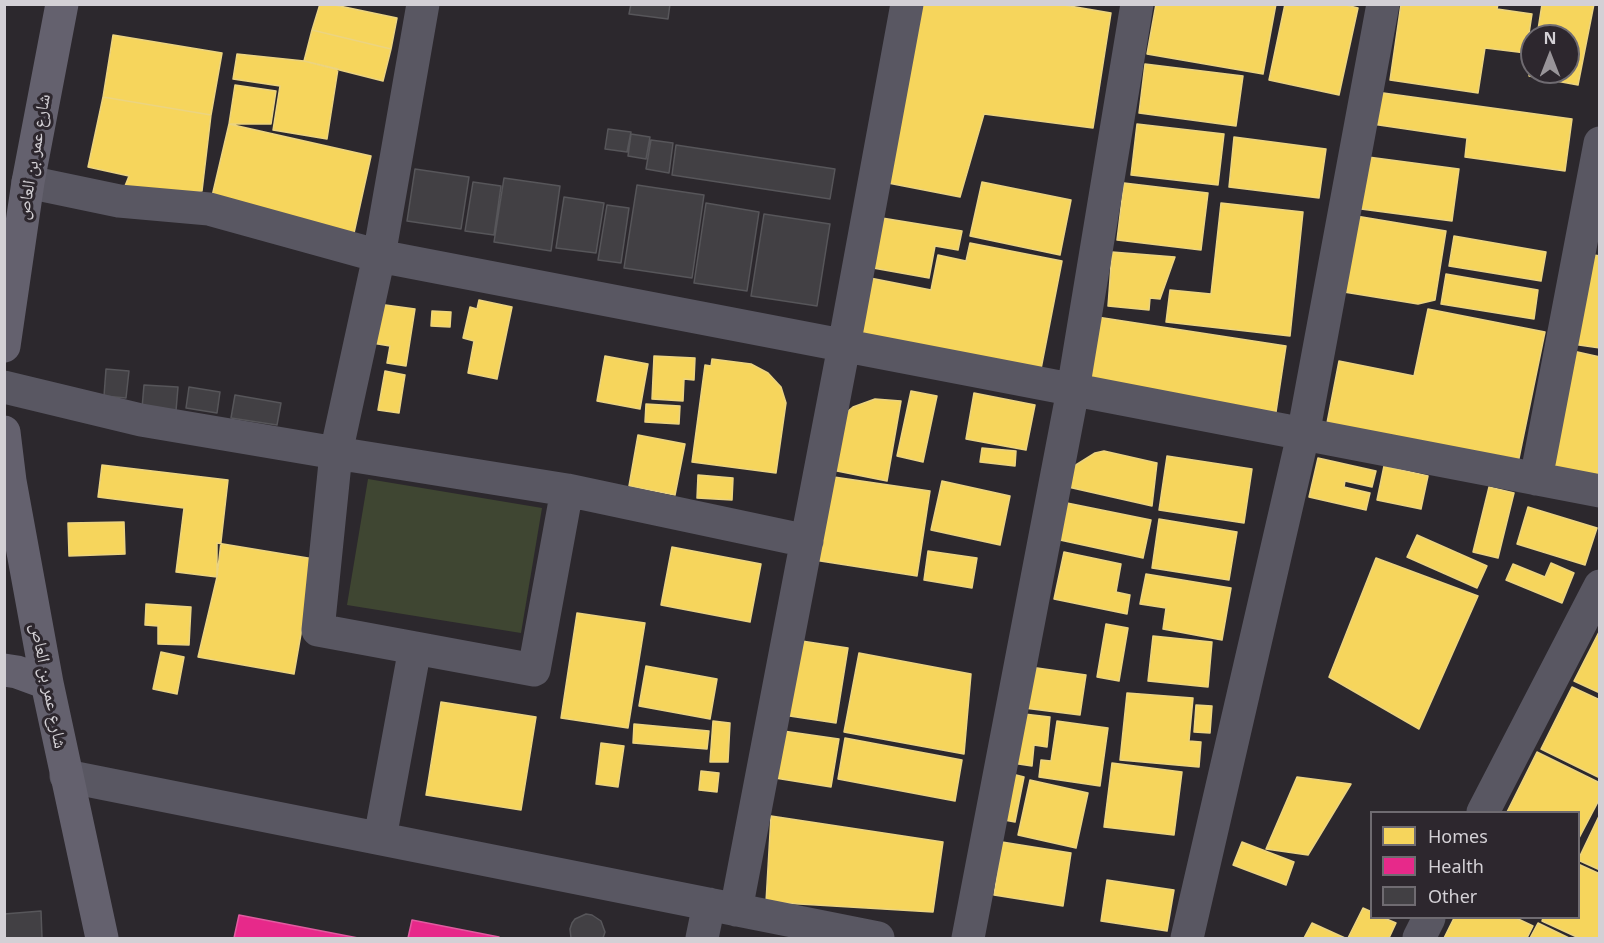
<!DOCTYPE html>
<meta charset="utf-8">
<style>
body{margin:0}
#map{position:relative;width:1604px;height:943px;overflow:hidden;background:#2c282d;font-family:"Noto Sans",sans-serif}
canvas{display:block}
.frame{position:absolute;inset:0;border:6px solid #d3d0d5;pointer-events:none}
.legend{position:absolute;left:1370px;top:811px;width:210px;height:108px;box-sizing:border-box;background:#2d272e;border:2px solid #6f6b71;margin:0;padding:8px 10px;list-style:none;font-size:18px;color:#d3d0d5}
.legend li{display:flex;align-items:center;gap:12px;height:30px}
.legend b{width:30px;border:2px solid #6f6b71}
.north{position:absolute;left:1520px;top:24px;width:60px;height:60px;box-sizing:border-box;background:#2d272e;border:2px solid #6f6b71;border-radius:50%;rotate:0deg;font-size:16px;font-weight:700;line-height:24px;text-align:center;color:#d3d0d5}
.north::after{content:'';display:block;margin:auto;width:21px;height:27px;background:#99959a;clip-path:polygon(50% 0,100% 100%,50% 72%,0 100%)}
</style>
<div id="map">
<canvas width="1604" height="943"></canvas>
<div class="frame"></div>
<ul class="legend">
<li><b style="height:16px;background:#f6d55c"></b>Homes</li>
<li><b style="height:16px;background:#e7298a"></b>Health</li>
<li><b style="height:16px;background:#424044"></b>Other</li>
</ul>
<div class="north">N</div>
</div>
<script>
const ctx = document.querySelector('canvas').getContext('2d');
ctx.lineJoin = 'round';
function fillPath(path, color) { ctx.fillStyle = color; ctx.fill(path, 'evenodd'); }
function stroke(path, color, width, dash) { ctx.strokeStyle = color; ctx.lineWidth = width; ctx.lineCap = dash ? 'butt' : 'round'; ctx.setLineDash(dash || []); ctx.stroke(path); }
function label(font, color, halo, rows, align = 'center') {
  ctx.font = font + ' "Noto Sans","Noto Naskh Arabic",sans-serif'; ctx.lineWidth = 6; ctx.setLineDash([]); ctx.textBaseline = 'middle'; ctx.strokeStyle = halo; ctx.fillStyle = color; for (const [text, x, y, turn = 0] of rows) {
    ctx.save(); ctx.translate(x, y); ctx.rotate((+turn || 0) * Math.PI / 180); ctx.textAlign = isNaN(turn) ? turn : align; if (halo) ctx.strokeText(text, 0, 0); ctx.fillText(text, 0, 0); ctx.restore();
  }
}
const green = new Path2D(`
 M 368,479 L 542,508 L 521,633 L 347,605 Z`);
const homes = new Path2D(`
 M 320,4 L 330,4 L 397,18 L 391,49 L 312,30 Z
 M 923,4 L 1058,4 L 1111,13 L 1093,128 L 984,114 L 960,197 L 888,183 Z
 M 1156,4 L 1276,4 L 1263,74 L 1147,54 Z
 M 1285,4 L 1342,4 L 1358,8 L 1339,95 L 1269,80 Z
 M 1401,4 L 1498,4 L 1497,9 L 1532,14 L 1526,53 L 1485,48 L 1478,93 L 1390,80 Z
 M 1542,4 L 1594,4 L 1578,85 L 1529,76 L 1532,60 L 1532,72 L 1568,72 L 1568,36 L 1537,36 Z
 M 312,30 L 391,49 L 383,81 L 304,61 Z
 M 113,35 L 222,53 L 211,115 L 103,97 Z
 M 237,54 L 304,61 L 338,69 L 327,139 L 273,130 L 280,86 L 233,79 Z
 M 1145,64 L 1243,76 L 1236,126 L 1139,113 Z
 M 235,85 L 276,91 L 271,124 L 229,124 Z
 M 1376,92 L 1572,119 L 1565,171 L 1465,157 L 1467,138 L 1372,124 Z
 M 103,97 L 211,115 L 202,191 L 119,201 L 129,176 L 88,167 Z
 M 229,124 L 371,156 L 352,242 L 209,209 Z
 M 1137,124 L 1224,134 L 1218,185 L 1131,175 Z
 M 1234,137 L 1326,149 L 1319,198 L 1229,187 Z
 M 1368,157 L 1459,169 L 1452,221 L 1361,209 Z
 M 982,182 L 1071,200 L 1060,255 L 970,236 Z
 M 1124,183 L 1208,193 L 1201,250 L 1117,240 Z
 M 1221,203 L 1303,212 L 1290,336 L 1166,322 L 1170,290 L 1211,294 Z
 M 1356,216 L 1446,231 L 1435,300 L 1418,304 L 1344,292 Z
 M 882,218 L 962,231 L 958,250 L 935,246 L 929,278 L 873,268 Z
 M 1454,236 L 1546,252 L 1541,281 L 1449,266 Z
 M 970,243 L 1062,261 L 1040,374 L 859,338 L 870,278 L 931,290 L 938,255 L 966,261 Z
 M 1112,252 L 1175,257 L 1160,299 L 1150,298 L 1149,310 L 1108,306 Z
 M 1588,254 L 1600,256 L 1600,348 L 1572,344 Z
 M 1446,274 L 1538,290 L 1534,319 L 1441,304 Z
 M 479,300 L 512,307 L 497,379 L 468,373 L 474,341 L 463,338 L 470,307 L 477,309 Z
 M 378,304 L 415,309 L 406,366 L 387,363 L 390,346 L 372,343 Z
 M 1428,309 L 1545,332 L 1518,463 L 1327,423 L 1339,361 L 1414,376 Z
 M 432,311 L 451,312 L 450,327 L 431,326 Z
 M 1097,317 L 1286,346 L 1276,412 L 1087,383 Z
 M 1573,351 L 1600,357 L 1600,482 L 1547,471 Z
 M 605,356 L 648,364 L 640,409 L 597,401 Z
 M 654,356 L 695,358 L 694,380 L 684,379 L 683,401 L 652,399 Z
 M 712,359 L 751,364 L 768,373 L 781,387 L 786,403 L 776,473 L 692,462 L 705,365 L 711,366 Z
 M 385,371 L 405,375 L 399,413 L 378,410 Z
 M 911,391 L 937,396 L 923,462 L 897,456 Z
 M 974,393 L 1035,405 L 1026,450 L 966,439 Z
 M 875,399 L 901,401 L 887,481 L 832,470 L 842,416 L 853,407 Z
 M 646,404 L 680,406 L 679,424 L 645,422 Z
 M 638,435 L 685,444 L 675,495 L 629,486 Z
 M 982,448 L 1016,451 L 1015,466 L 980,462 Z
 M 1104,451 L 1157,463 L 1152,506 L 1068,487 L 1071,468 L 1095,453 Z
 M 1167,456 L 1252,469 L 1244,523 L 1159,510 Z
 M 1318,458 L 1376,471 L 1372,487 L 1345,481 L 1344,487 L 1370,493 L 1366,510 L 1309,497 Z
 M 102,465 L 228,480 L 217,577 L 176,572 L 184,508 L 98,497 Z
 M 1384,466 L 1428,476 L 1421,509 L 1377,500 Z
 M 698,475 L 733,478 L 732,500 L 697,498 Z
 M 827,476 L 930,491 L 917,576 L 814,560 Z
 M 942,481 L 1010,496 L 1000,545 L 931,530 Z
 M 1489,487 L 1514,493 L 1498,558 L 1473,552 Z
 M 1067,503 L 1151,520 L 1143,558 L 1060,540 Z
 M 1528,507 L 1597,528 L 1585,565 L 1517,544 Z
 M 1159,519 L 1237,532 L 1229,580 L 1152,568 Z
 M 124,522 L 125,554 L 69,556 L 68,523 Z
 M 1417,535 L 1487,566 L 1477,588 L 1407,557 Z
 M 217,543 L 314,559 L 294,674 L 198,657 L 217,577 Z
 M 672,547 L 761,564 L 750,622 L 661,605 Z
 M 928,551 L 977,558 L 972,588 L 924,580 Z
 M 1064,552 L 1121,564 L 1116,592 L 1130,595 L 1127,614 L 1054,599 Z
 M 1376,558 L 1478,596 L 1419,729 L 1329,677 Z
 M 1551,563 L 1574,573 L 1562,603 L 1506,580 L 1513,564 L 1545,577 Z
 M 1146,574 L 1231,588 L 1222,640 L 1163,629 L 1166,608 L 1140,604 Z
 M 146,604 L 191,607 L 189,645 L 158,644 L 158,626 L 145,625 Z
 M 577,613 L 645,623 L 628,728 L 561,718 Z
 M 1106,624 L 1128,628 L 1119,681 L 1097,677 Z
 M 1600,630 L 1600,693 L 1574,681 Z
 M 1153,636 L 1212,642 L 1208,687 L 1148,681 Z
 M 795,640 L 848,648 L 836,723 L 783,715 Z
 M 161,652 L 184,657 L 177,694 L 153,689 Z
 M 859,653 L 971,674 L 964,754 L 844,732 Z
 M 646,666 L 717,679 L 710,719 L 639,706 Z
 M 1030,667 L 1086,675 L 1080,715 L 1024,708 Z
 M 1572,687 L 1600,700 L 1600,778 L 1541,749 Z
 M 1127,693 L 1193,698 L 1189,741 L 1201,742 L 1199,767 L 1120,760 Z
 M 441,702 L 536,717 L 521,810 L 426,795 Z
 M 1196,705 L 1212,706 L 1210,733 L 1194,732 Z
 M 1024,714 L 1050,717 L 1047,747 L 1034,745 L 1032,766 L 1012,763 Z
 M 713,721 L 730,723 L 728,762 L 710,762 Z
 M 1057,721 L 1108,728 L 1100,786 L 1039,777 L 1041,760 L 1051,761 Z
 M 634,724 L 709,731 L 707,749 L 633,743 Z
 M 783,731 L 839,739 L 831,787 L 775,778 Z
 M 845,738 L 962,760 L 955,801 L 838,779 Z
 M 601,743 L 624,746 L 618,787 L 596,784 Z
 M 1537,752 L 1600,783 L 1600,798 L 1578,840 L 1578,812 L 1507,812 Z
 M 1112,763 L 1182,772 L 1174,835 L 1104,827 Z
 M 701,771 L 719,773 L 717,792 L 699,790 Z
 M 1008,773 L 1024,777 L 1015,822 L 999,819 Z
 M 1297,777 L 1351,784 L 1308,855 L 1266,849 Z
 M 1030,780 L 1088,793 L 1076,848 L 1018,835 Z
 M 1600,814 L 1600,870 L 1578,860 Z
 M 771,816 L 943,842 L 933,912 L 766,902 Z
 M 1002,842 L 1071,853 L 1063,906 L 994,895 Z
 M 1242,842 L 1294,862 L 1286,885 L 1233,865 Z
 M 1578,864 L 1600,874 L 1600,938 L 1579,938 L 1542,921 L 1543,918 L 1578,918 Z
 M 1107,880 L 1174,890 L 1167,931 L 1101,921 Z
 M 1363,908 L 1372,912 L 1372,918 L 1384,918 L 1396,923 L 1389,938 L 1348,938 Z
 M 1454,918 L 1516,918 L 1533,926 L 1527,938 L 1444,938 Z
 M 1312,923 L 1345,938 L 1304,938 Z
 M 1538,923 L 1569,938 L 1530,938 Z`);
const health = new Path2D(`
 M 239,915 L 358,938 L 234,938 Z
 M 412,920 L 499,937 L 498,938 L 408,938 Z`);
const building = new Path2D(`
 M 631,4 L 670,4 L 668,19 L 629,14 Z
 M 608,129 L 631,132 L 627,152 L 605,149 Z
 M 631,134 L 650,137 L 646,159 L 628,156 Z
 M 651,140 L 673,143 L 669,173 L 646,169 Z
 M 676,145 L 835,169 L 830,199 L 672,175 Z
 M 415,169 L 469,177 L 461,229 L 407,221 Z
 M 504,178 L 560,186 L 551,251 L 494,242 Z
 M 473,182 L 501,186 L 494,235 L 465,231 Z
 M 637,185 L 704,195 L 692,278 L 624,268 Z
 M 564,197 L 604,203 L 596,253 L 556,248 Z
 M 706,203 L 759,212 L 747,291 L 694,283 Z
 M 607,205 L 629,208 L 621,263 L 598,260 Z
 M 764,214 L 830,224 L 817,306 L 751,296 Z
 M 106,369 L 129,371 L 126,398 L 104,396 Z
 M 144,385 L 178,387 L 176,411 L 142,408 Z
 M 189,387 L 220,392 L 217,413 L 186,408 Z
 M 235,395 L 281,403 L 277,425 L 231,418 Z
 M 41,911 L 42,938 L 4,938 L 4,914 Z
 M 586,914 L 592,915 L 601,921 L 605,932 L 603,938 L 571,938 L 570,929 L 572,923 L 575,919 Z`);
const street = new Path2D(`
 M 423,4 L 379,256 L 336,453 L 318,630 L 534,670 L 567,490
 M 28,182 L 119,201 L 209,209 L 379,256 L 1600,491
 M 4,387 L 141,420 L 336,453 L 567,490 L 807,541
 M 1536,479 L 1600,143
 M 66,776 L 878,938
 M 1483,812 L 1600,586
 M 380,838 L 415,648
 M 736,910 L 844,346 L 907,4
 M 702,938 L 709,904
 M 968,938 L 1073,390 L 1137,4
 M 1187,938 L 1303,435 L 1383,4
 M 1419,938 L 1429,918`);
const secondary = new Path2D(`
 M 4,346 L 28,182 L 62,4
 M 4,432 L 10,481 L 47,683 L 102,938
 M 4,670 L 17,672 L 47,683`);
const streetNames = [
 ["شارع عمر بن العاص",34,157,-80],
 ["شارع عمر بن العاص",48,686,79]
];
fillPath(green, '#3f4632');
fillPath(homes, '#f6d55c');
stroke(homes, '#ecd480', 1.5);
fillPath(health, '#e7298a');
stroke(health, '#e15ba0', 1.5);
fillPath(building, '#424044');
stroke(building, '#57565a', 1.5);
stroke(street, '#595762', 33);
stroke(secondary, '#64616e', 33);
label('18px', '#d3d0d5', '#2d272e', streetNames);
</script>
